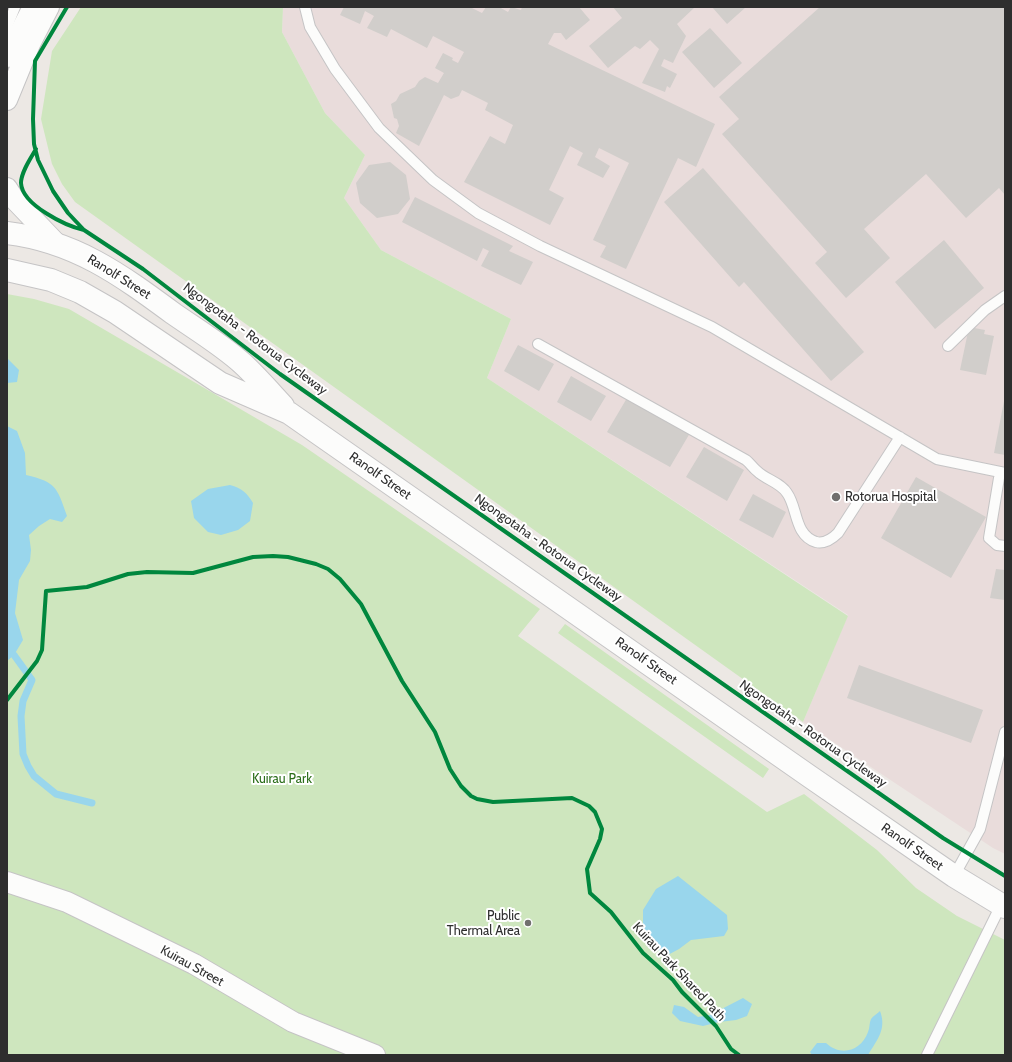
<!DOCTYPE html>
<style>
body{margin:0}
#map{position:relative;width:1012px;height:1062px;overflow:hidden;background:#ece8e4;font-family:Cabin,sans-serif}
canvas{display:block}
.frame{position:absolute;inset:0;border:8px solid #2e2e2e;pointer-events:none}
</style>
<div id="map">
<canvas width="1012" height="1062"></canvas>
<div class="frame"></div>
</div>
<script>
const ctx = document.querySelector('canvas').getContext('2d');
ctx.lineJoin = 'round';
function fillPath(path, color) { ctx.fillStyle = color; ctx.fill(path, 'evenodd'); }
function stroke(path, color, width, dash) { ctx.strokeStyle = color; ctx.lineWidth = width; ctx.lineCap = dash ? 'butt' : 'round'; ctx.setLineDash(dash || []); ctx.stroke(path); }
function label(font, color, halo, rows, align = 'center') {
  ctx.font = font + ' Cabin,sans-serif'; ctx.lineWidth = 4; ctx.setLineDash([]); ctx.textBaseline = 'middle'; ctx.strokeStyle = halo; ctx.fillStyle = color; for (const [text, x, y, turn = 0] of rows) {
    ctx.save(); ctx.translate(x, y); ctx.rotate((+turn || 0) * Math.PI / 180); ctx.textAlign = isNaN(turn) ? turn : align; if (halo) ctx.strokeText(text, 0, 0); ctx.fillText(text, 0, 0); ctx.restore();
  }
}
const medical = new Path2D(`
 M 283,7 L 1005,7 L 1005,854 L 993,848 L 803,722 L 848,615 L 487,378 L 511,319 L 381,250 L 344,198 L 365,155 L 325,113 L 282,32 Z`);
const green = new Path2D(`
 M 81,7 L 283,7 L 282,32 L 325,113 L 365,155 L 344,198 L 381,250 L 511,319 L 487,378 L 848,616 L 803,722 L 75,202 L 62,184 L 52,164 L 41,119 L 52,51 Z
 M 7,294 L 34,299 L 69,309 L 302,445 L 540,609 L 518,636 L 767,812 L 804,794 L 877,850 L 916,888 L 957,916 L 1005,940 L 1005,1055 L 7,1055 Z
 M 565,624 L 769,769 L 763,778 L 558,633 Z`);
const water = new Path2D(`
 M 7,358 L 19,370 L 17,382 L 7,383 Z
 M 7,426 L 17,431 L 25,453 L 26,475 C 56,482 57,487 67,516 L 62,522 L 50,519 L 39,526 L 29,535 L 31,550 L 30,561 L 19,580 L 15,613 L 23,640 L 14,655 L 7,661 Z
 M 230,485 C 242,488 247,493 253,503 L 250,521 L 238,530 L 221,535 L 208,532 L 194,518 L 191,501 L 208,489 Z
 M 678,876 L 727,915 L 728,929 L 724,936 L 691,940 L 679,949 L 666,956 L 653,946 L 643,929 L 643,910 L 656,889 Z
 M 743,998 L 752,1004 L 747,1016 L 736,1020 L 719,1022 L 703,1026 L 680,1021 L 672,1013 L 674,1005 L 684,1007 L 698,1017 L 710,1015 Z
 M 880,1011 C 887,1029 877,1040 868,1055 L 812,1055 L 810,1052 L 817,1043 L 826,1043 C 841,1057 861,1051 868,1032 C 870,1028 869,1023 871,1019 C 873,1016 878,1013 880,1011 Z`);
const stream = new Path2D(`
 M 14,655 L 32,680 L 23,701 L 21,716 L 23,754 L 28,766 L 34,776 L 56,794 L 92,803`);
const building = new Path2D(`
 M 344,7 L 470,7 L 482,13 L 486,7 L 499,7 L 508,12 L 511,7 L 521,10 L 522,7 L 579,7 L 590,20 L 566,40 L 561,33 L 554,33 L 548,44 L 715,124 L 696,167 L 678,158 L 626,269 L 600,257 L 606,246 L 593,240 L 629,163 L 599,148 L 595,157 L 610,166 L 603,178 L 577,165 L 583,153 L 570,146 L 549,190 L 564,198 L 550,225 L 464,182 L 490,136 L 505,144 L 513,125 L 485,110 L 488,103 L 462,90 L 459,96 L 451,99 L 444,95 L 419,146 L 396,133 L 399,126 L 397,119 L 394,118 L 391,104 L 396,101 L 400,94 L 415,87 L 419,81 L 425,77 L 438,83 L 444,73 L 435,68 L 443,53 L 453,58 L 452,60 L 458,63 L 464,52 L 433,36 L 427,48 L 391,29 L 387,37 L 367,28 L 374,16 L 365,11 L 360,24 L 340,15 Z
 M 613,7 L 695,7 L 677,24 L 686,36 L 673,63 L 664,59 L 661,66 L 677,74 L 670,88 L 667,86 L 665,92 L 642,83 L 659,49 L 650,40 L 640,49 L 635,46 L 608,68 L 589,46 L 622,18 Z
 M 712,7 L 746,7 L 727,24 Z
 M 820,7 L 1005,7 L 1005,195 L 999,188 L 966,218 L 926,174 L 864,229 L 890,258 L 846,298 L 815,263 L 827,252 L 722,134 L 739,119 L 719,97 Z
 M 710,28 L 742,63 L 714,88 L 682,52 Z
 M 390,162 L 406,175 L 410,199 L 398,214 L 377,218 L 360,203 L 356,183 L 369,165 Z
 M 703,168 L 864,352 L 831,381 L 744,282 L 739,287 L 664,202 Z
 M 415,197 L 513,246 L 509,251 L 533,262 L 521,285 L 481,266 L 489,251 L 483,248 L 477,261 L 402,222 Z
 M 944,240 L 984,288 L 935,329 L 895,282 Z
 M 969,327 L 985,330 L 984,334 L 994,336 L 986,375 L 960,370 Z
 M 518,345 L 554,364 L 539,391 L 504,371 Z
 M 571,376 L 606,396 L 591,421 L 557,402 Z
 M 627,398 L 690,433 L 670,467 L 607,432 Z
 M 1004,401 L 1005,401 L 1005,455 L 994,453 Z
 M 704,447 L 744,470 L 727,501 L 686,477 Z
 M 916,477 L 986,517 L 951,578 L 881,538 Z
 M 753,494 L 786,512 L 773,538 L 739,520 Z
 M 996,569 L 1005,570 L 1005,600 L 990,598 Z
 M 859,665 L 983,710 L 971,743 L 847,698 Z`);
const service = new Path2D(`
 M 15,7 L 7,27 L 8,35 L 18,39
 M 305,7 L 310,27 L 335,69 L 379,128 L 433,180 L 478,213 L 540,246 L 712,327 L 937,459 L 1005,473
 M 538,344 L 746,460 C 750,463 753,468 757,471 C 766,480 780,482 787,493 C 798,508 794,535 816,542 C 825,544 832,539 838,533 L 900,437
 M 948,346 L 985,310 L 1005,296
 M 1000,472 L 989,538 L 997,545 L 1005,546
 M 954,876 L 980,829 L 1005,732
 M 927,1055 L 1001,905`);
const minor = new Path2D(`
 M 7,57 L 33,7
 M 7,100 L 30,44 L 49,7
 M 7,188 L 14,199 L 55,242
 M 7,882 L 67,902 L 194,964 L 293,1022 L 375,1055`);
const secondary = new Path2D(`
 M 7,233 C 75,241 121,275 174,314 C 197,330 222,345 243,364 C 257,377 270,392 283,406
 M 7,270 L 51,280 L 80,292 L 115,312 L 220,383 L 289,413 L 809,776 L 954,876 L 1005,907`);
const cycleway = new Path2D(`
 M 67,7 L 35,61 L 33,119 L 34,144 L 38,160 L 53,191 L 68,213 L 84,230 L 143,269 L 280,374 L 943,838 L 1005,876
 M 36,149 C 31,158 21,172 21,183 C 22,205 66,226 84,230
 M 7,700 L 37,661 L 42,650 L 46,591 L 87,587 L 128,574 L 147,572 L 193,573 L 253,557 L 273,556 L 288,557 L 316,564 L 328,569 L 340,579 L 361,604 L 402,681 L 435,732 L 450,769 L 461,786 L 471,796 L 477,799 L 493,802 L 572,798 L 589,806 L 595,812 L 602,829 L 600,839 L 587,869 L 590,893 L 611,912 L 643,953 L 673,980 L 682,992 L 716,1026 L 731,1049 L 739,1055`);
const markers = [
 [836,497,5,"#706f6e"],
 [528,923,4,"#706f6e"]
];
const streetNames = [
 ["Ranolf Street",119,277,32],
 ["Ngongotaha - Rotorua Cycleway",255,339,37],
 ["Ranolf Street",380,476,35],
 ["Ngongotaha - Rotorua Cycleway",548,548,35],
 ["Ranolf Street",646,661,35],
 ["Ngongotaha - Rotorua Cycleway",813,734,35],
 ["Ranolf Street",912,847,35],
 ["Kuirau Street",192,966,29],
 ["Kuirau Park Shared Path",679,972,47]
];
const poiNames = [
 ["Rotorua Hospital",845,497],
 ["Public",520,916,"right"],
 ["Thermal Area",520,931,"right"]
];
const parkNames = [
 ["Kuirau Park",282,779]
];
fillPath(medical, '#e9dcdb');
fillPath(green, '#cee6be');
fillPath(water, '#99d6ec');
stroke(stream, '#99d6ec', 7);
fillPath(building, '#d1cecb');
stroke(service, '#c5c4c5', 12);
stroke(minor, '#c5c4c5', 22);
stroke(secondary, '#c5c4c5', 24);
stroke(service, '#fcfcfb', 10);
stroke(minor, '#fcfcfb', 20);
stroke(secondary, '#fcfcfb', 22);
stroke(cycleway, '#00873e', 4);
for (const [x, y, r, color] of markers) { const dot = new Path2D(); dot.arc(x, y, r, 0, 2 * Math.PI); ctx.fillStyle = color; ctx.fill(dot); stroke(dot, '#fff', 1.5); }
label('13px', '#2e2e2e', '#fff', streetNames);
label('13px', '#2e2e2e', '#fff', poiNames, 'left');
label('13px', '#2c6e1b', '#fff', parkNames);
</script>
